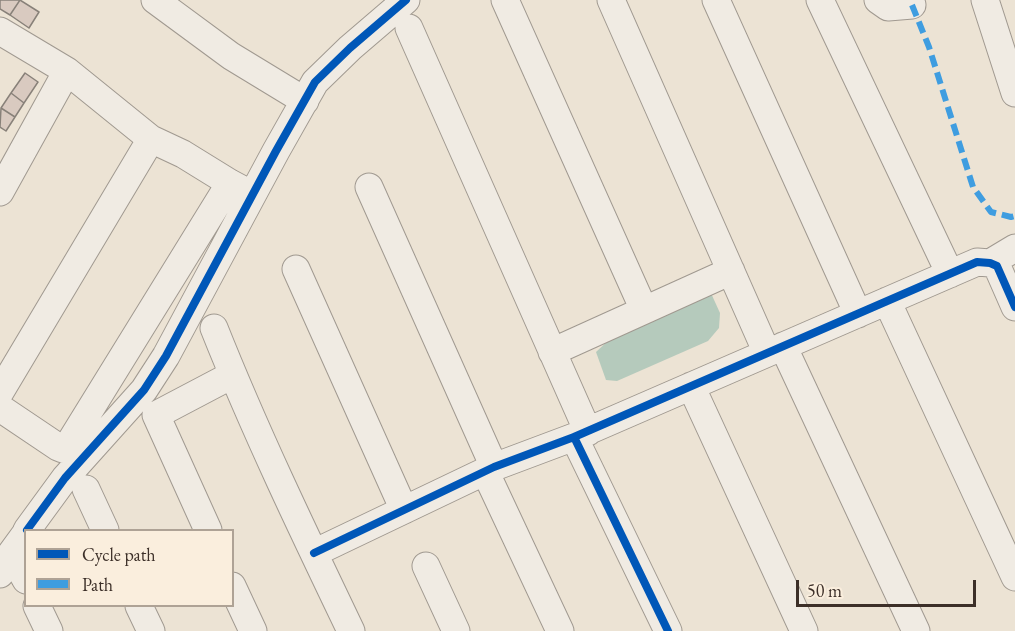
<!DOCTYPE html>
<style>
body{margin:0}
#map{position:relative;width:1015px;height:631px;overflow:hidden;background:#ece3d4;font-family:"EB Garamond",serif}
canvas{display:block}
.legend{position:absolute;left:24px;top:529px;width:210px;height:78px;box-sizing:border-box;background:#faeedd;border:2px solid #aea295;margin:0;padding:8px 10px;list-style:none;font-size:18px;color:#3c2f28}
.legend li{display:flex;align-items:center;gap:12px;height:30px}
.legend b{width:30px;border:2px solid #aea295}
.scale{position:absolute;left:796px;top:580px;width:180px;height:27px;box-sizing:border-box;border:3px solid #3c2f28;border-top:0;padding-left:8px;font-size:18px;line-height:21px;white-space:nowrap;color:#3c2f28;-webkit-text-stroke:4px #faeedd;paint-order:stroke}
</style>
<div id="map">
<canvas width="1015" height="631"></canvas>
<ul class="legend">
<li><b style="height:8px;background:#0057b8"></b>Cycle path</li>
<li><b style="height:8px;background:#3f9de0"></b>Path</li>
</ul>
<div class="scale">50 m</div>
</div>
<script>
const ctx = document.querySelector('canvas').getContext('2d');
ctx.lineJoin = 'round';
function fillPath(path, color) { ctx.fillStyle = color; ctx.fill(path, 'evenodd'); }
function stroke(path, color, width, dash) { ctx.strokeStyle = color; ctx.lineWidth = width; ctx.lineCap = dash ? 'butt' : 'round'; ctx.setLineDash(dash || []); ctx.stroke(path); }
const water = new Path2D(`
 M 710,291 L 720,313 L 719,328 L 708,341 L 617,381 L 606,380 L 596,352 L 611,338 Z`);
const building = new Path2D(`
 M 0,0 L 20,0 L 10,15 L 0,9 Z
 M 20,0 L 39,12 L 29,28 L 10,15 Z
 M 25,73 L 38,82 L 24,103 L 11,93 Z
 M 11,93 L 24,103 L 15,117 L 1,108 Z
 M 1,108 L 15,117 L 6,131 L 0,127 Z`);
const minor = new Path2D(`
 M 155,0 L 231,56 L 305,101
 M 505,0 L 644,310
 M 611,0 L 767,353
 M 716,0 L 858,314
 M 820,0 L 950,274
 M 878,0 L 888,7 L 912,5
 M 985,0 L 1015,93
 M 409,28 L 588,432
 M 0,31 L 67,71 L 151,139 L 183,154 L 230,183 L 245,191
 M 369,187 L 494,467
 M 0,192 L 67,71
 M 990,263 L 1015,248
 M 296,269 L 404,510
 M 887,301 L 1015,577
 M 214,328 C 255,431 303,531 351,631
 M 783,346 L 916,631
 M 552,352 L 731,271
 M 691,386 L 804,631
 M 0,392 L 151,139
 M 0,408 L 58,447 L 63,449 L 67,447 L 230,183
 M 574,437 L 977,262 L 990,263 L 997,266 L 1015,307
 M 485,471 L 560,631
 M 86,489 L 105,530
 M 27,530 L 65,478 L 144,390 L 166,356 L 276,151 L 315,82 L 350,48 L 406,0
 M 208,530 L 156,415 L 232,375
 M 314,553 L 494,467 L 574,437 L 668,631
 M 426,566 L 456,631
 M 26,569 L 21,571 L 26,580
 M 0,574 L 4,563 L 26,533
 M 232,586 L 253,631
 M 37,606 L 49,631
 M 139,606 L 151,631`);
const quiet = new Path2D(`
 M 912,5 L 929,47 L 973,187 L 991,212 L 1011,217 L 1015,216`);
const cycleway = new Path2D(`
 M 574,437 L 977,262 L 990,263 L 997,266 L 1015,307
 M 27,530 L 65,478 L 144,390 L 166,356 L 276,151 L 315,82 L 350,48 L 406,0
 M 314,553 L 494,467 L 574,437 L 668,631`);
fillPath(water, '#b5cabc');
fillPath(building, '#d9cac0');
stroke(building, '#888179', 1.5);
stroke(minor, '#a09990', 29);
stroke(minor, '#f0ebe3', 27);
stroke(quiet, '#3f9de0', 6, [12, 6]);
stroke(cycleway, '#0057b8', 8);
</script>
